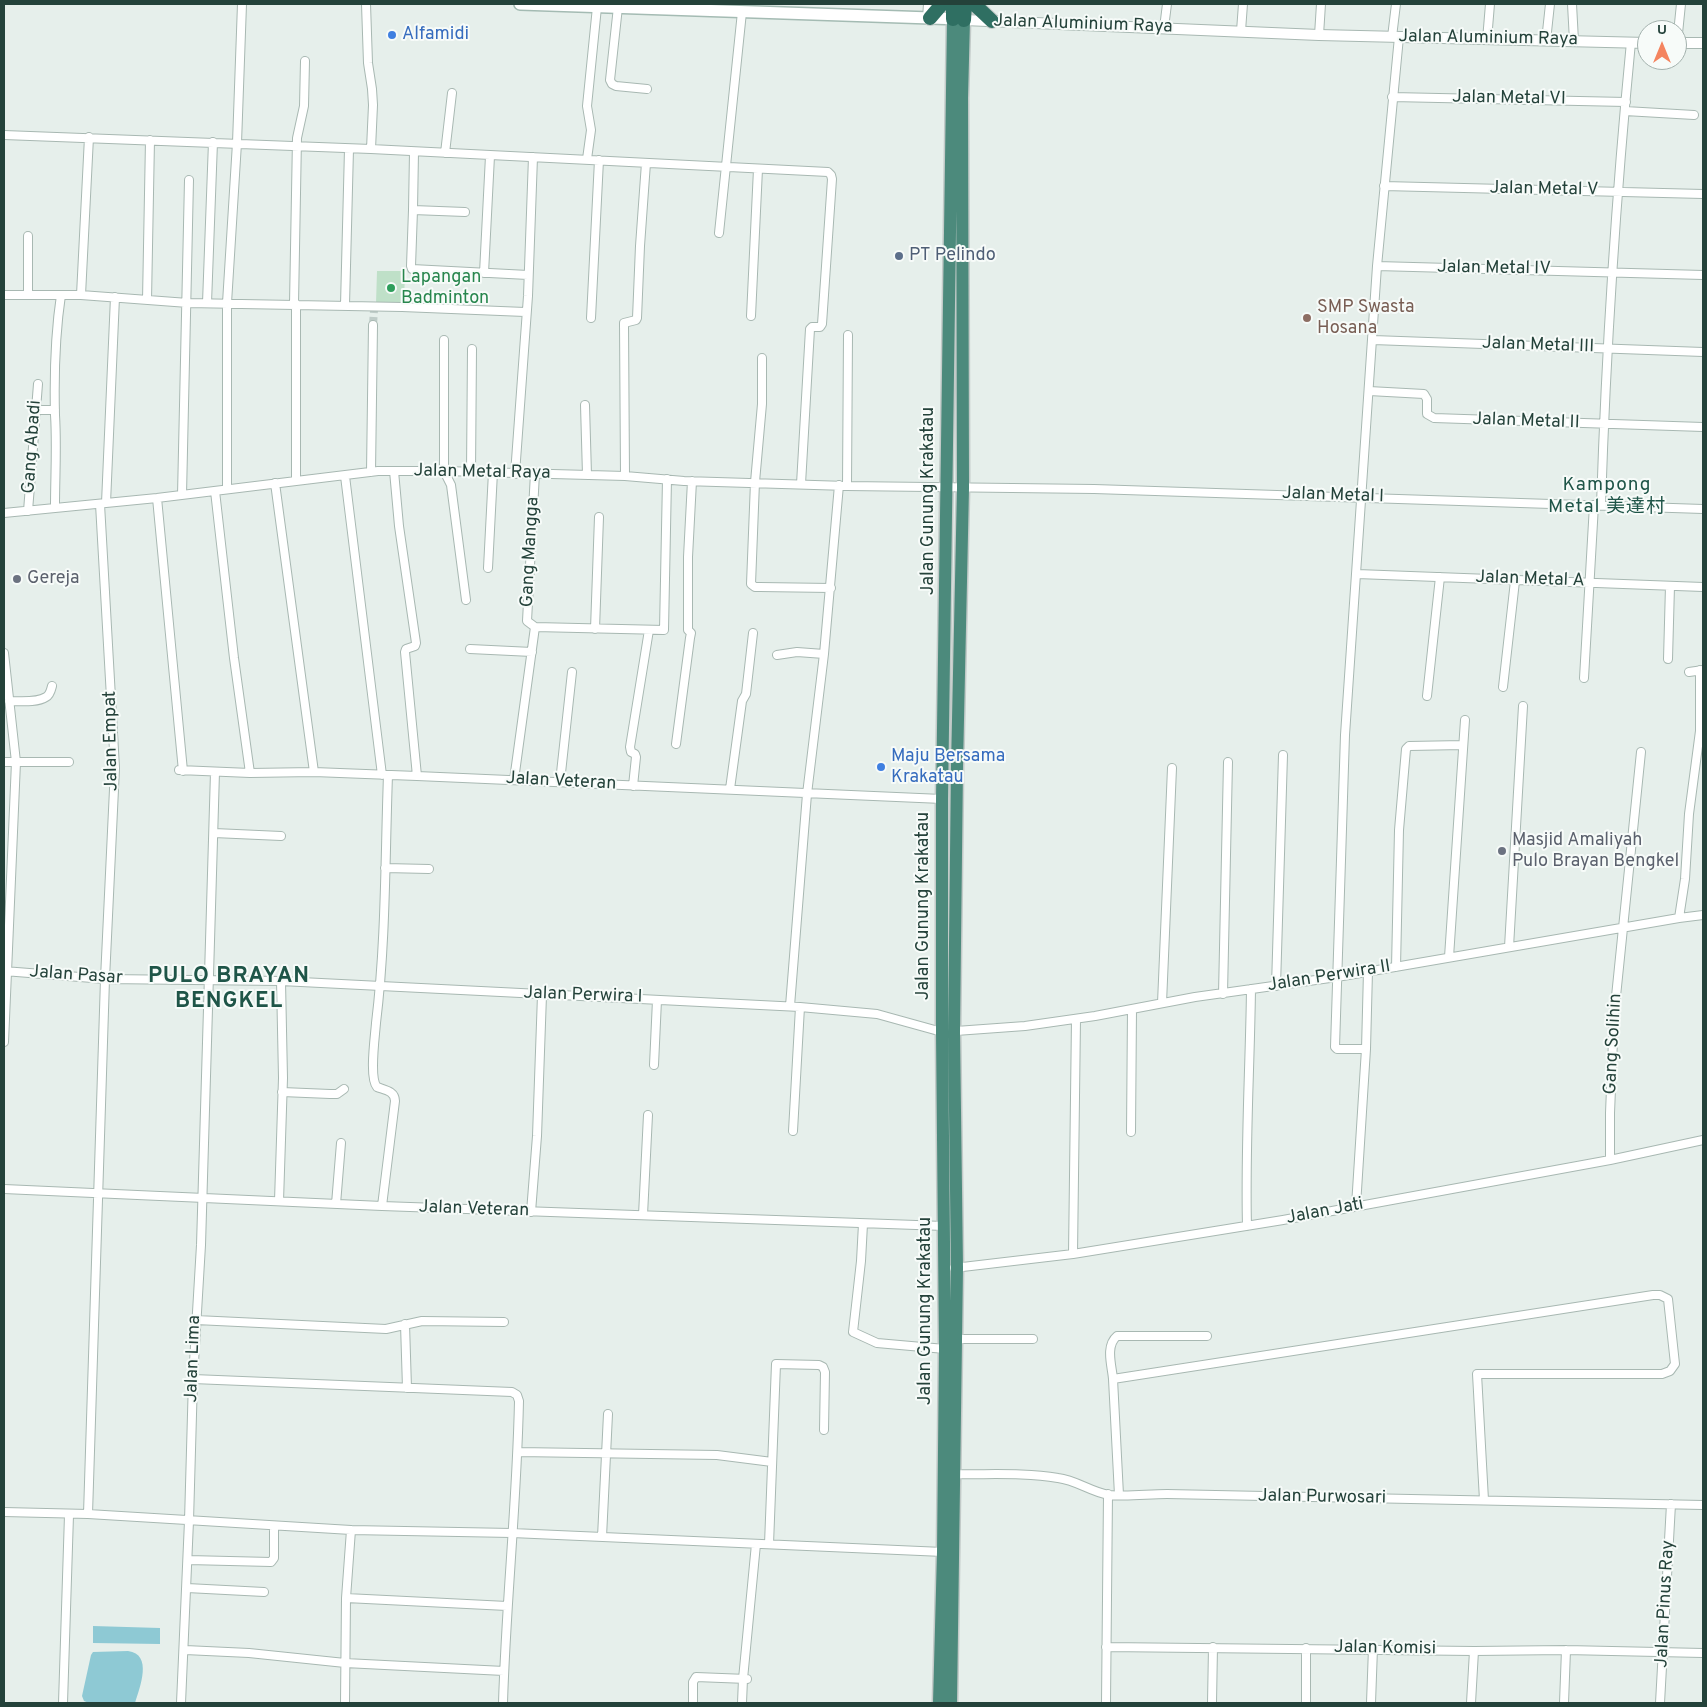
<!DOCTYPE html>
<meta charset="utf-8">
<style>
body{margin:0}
#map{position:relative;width:1707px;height:1707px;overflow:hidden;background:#e6efeb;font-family:Overpass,sans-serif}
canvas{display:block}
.frame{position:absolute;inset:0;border:5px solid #24423a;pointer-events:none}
.north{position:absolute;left:1637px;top:20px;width:50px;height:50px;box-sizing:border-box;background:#f7fbf9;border:1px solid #a3b1ad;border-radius:50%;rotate:0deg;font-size:14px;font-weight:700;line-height:20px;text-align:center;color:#24423a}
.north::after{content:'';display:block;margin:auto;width:18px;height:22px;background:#f4845f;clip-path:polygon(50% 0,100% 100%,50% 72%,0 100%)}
</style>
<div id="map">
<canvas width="1707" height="1707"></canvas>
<div class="frame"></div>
<div class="north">U</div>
</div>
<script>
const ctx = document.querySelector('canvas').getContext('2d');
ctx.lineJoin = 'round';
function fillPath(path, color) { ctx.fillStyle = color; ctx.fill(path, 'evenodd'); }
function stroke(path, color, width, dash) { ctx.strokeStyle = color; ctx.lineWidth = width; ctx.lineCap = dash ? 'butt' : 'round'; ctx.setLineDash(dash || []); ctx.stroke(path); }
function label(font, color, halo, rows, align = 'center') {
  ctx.font = font + ' Overpass,"Noto Sans SC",sans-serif'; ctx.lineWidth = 4; ctx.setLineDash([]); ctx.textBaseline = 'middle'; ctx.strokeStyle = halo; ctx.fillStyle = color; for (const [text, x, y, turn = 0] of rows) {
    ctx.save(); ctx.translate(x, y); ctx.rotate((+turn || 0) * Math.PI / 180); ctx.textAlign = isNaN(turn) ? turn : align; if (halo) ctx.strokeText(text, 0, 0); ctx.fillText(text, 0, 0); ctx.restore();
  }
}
const green = new Path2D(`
 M 377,271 L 405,271 L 404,304 L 376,304 Z`);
const water = new Path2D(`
 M 93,1626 L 160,1628 L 160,1644 L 93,1643 Z
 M 128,1651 C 153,1654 140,1687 135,1703 L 89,1703 L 84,1701 L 82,1696 L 91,1655 L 93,1652 Z`);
const minorTunnel = new Path2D(`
 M 373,325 L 374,310`);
const minor = new Path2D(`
 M 366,4 L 368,63 L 372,89 L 373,105 L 371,149
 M 1572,4 L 1574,41
 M 618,7 L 610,80 L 612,84 L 616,86 L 647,89
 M 927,18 L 928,4
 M 1164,28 L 1167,4
 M 1241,31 L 1243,4
 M 1319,35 L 1321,4
 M 1392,37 L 1396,4
 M 1487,40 L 1490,4
 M 1546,41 L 1550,4
 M 1677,43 L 1681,4
 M 1392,97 L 1626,102
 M 1625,111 L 1694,115
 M 4,135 L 371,149 L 828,172 L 831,175 L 832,179 L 822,324 L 820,327 L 812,327 L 810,329 L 801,484
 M 445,153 L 452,93
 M 587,159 L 591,130 L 587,106 L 597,7
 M 1384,186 L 1703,194
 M 413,210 L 414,152
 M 465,212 L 413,210 L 411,266 L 412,269 L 528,275
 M 719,233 L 742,12
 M 1377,266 L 1703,275
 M 484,273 L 490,156
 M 4,295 L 81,295 L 188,303 L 402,307 L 525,312
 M 28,295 L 28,236
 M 81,295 L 89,137
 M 147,300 L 150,140
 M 207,303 L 213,142
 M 294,304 L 297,138 L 304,106 L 305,61
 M 296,304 L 296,480
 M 345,305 L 349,149
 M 751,316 L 758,169
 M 591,318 L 599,160
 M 444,340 L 444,471 L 451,485 L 466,600
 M 1373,340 L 1703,352
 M 762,358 L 762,404 L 755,482 L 751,584 L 755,587 L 760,587 L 831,588
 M 1369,391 L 1424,394 L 1427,399 L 1427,414 L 1434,418 L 1703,427
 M 585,405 L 587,475
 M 36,410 L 55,410
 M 394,471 L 399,526 L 416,643 L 415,646 L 406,649 L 405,652 L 417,776
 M 371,472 L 373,325
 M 471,472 L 472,349
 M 535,473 L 527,621 L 535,627
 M 515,474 L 528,296 L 533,157
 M 345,476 L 382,775
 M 625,476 L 624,323 L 636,320 L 637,318 L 640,246 L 646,163
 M 275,483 L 314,772
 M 847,486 L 848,335
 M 227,489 L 227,303 L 237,143 L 242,4
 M 215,491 L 234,658 L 250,773
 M 182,495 L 189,180
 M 157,498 L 183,771
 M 106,503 L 115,297
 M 1601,505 C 1606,351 1616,196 1631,42
 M 55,507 C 55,477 57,445 55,415 C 54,374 55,335 61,295
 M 28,511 L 38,384
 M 4,513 L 157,498 L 378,471 L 444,471 L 625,476 L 684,481 L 847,486 L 1094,489 L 1703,509
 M 488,568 L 493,472
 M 1357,574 L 1703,587
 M 535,627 L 664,630 L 667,479
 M 595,629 L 599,517
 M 470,649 L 532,652
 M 4,653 L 16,762 L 4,1042
 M 777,655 L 797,652 L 824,654
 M 1668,659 L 1670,586
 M 1689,672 L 1703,670
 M 1584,678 L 1594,505
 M 1503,687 L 1515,581
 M 1427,696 L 1440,577
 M 9,701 C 20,701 37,703 46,697 C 50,695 51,690 52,686
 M 676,744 L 690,638 L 691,633 L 688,630 L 688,557 L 692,481
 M 4,762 L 69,762
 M 179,770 L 250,773 L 314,772 L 417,776 L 942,799
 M 514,780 L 535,627
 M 560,782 L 572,672
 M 633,786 L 636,757 L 635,754 L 631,752 L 630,747 L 649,630
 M 730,789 L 742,701 L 746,694 L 753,633
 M 214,833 L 281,836
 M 385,868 L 429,869
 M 1679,918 L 1685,879 L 1689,814 L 1700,731 L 1700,670
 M 1509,947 L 1523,706
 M 1449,957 L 1465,720
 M 1396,967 L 1399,830 L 1406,749 L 1409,746 L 1463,745
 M 4,971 L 105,979 L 281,981 L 800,1007 L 877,1014 L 942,1032 L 1025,1026 L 1095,1016 L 1195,997 L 1337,977 L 1679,918 L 1703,915
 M 1276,986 L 1283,755
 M 1223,994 L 1228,762
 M 1162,1003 L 1172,768
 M 790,1006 L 807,794 L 824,654 L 839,485
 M 1366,1049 L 1337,1049 L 1335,1047 L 1345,735 L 1377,266 L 1399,37
 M 654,1065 L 657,1000
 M 282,1092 L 330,1094 L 337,1094 L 344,1089
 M 793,1131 L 800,1007
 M 1131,1132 L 1132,1009
 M 1610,1160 L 1610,1113 L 1614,1016 L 1641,752
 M 4,1189 L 382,1206 L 944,1226
 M 279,1201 L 283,1078 L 281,981
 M 336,1204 L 341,1143
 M 382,1206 L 395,1101 C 395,1091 385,1090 377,1087 C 369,1078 375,1037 376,1023 C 386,941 385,858 388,775
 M 1356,1206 L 1366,1049 L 1368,971
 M 531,1212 L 537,1136 L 542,995
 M 643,1215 L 648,1115
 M 863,1224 L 861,1261 L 853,1332 L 877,1343 L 945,1349
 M 1247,1226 C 1245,1147 1250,1068 1251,989
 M 1073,1254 L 1076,1019
 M 954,1268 L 1073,1254 L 1283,1220 L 1610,1160 L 1703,1140
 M 196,1320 L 386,1329 L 422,1321 L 504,1322
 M 405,1324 L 407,1388
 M 956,1339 L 1033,1339
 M 193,1379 L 512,1392 L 517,1395 L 519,1401 C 517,1502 506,1602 503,1703
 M 1113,1379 C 1112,1366 1105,1346 1117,1336 L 1207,1336
 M 518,1452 L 717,1455 L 772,1462
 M 951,1474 C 986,1475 1023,1472 1058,1478 C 1076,1480 1091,1492 1109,1495 C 1128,1497 1148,1494 1167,1494 L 1703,1505
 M 1119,1495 L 1113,1379 L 1653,1295 L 1660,1295 L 1668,1299 L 1675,1364 L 1670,1371 L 1662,1374 L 1477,1374 L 1484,1500
 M 4,1512 L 88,1514 L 351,1530 L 512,1533 L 943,1552
 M 88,1514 L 105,979 L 115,768 L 100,504
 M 602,1537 L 608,1414
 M 769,1544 L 776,1364 L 819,1365 L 823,1367 L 825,1372 L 824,1430
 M 188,1560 L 271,1562 L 274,1558 L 274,1526
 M 187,1588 L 264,1592
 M 346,1598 L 507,1606
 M 1106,1647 L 1474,1651 L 1566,1650 L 1703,1653
 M 1306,1648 L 1306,1703
 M 185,1650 L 249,1653 L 345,1663 L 504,1671
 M 63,1703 L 69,1515
 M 181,1703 L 189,1521 L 193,1379 L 201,1245 L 215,772
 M 345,1703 L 346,1598 L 351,1530
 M 693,1703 L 693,1682 L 696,1677 L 747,1679
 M 742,1703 L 743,1679 L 756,1544
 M 1106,1703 L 1108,1494
 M 1212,1703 L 1213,1647
 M 1371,1703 L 1373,1648
 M 1471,1703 L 1474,1651
 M 1564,1703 L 1566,1650
 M 1660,1703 L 1671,1504`);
const tertiary = new Path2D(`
 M 964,20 L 1319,35 L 1647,43
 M 1677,43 L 1703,43`);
const secondary = new Path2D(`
 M 520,4 L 960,19`);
const trunk = new Path2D(`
 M 939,1703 L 943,1552 L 945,1349 L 942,1032 L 942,799 L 953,19
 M 951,1703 L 957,1268 L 954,1032 L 957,766 L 963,488 L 962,98 L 964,20`);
const motorway = new Path2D(`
 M 974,4 L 992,21
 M 930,18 L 942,4
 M 953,19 L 953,4
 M 964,20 L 965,4`);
const markers = [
 [392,35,5,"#3f7fe0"],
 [899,256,5,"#5c6f8a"],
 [391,288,5,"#2e9e5b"],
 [1307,318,5,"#8d6e63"],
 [17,579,5,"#6b7280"],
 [881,767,5,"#3f7fe0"],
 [1502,851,5,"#6b7280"]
];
const streetNames = [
 ["Jalan Aluminium Raya",1083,25,2],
 ["Jalan Aluminium Raya",1488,39,1],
 ["Jalan Metal VI",1509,99,1],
 ["Jalan Metal V",1544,190,1],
 ["Jalan Metal IV",1494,269,1],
 ["Jalan Metal III",1538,346,2],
 ["Jalan Metal II",1526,422,2],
 ["Gang Abadi",33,447,-86],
 ["Jalan Metal Raya",482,473,1],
 ["Jalan Metal I",1333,496,2],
 ["Jalan Gunung Krakatau",929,501,-90],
 ["Gang Mangga",531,552,-87],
 ["Jalan Metal A",1530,580,2],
 ["Jalan Empat",112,741,-91],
 ["Jalan Veteran",561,782,3],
 ["Jalan Gunung Krakatau",924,906,-90],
 ["Jalan Pasar",76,976,4],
 ["Jalan Perwira II",1329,977,-9],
 ["Jalan Perwira I",583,996,2],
 ["Gang Solihin",1614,1044,-87],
 ["Jalan Veteran",474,1210,2],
 ["Jalan Jati",1325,1212,-11],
 ["Jalan Gunung Krakatau",926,1311,-90],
 ["Jalan Lima",194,1359,-88],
 ["Jalan Purwosari",1322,1498,1],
 ["Jalan Pinus Ray",1666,1604,-87],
 ["Jalan Komisi",1385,1649,1]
];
const shopNames = [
 ["Alfamidi",402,35],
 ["Maju Bersama",891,757],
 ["Krakatau",891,778]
];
const serviceNames = [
 ["PT Pelindo",909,256]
];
const leisureNames = [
 ["Lapangan",401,278],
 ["Badminton",401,299]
];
const educationNames = [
 ["SMP Swasta",1317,308],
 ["Hosana",1317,329]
];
const worshipNames = [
 ["Gereja",27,579],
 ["Masjid Amaliyah",1512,841],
 ["Pulo Brayan Bengkel",1512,862]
];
const neighbourhoodNames = [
 ["Kampong",1607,486],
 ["Metal 美達村",1607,508]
];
const districtNames = [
 ["PULO BRAYAN",229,978],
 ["BENGKEL",229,1003]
];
fillPath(green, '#bfe0c8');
fillPath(water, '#8ec9d4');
stroke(minorTunnel, '#bfccc8', 8, [8, 4]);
stroke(minor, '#a8b8b2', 10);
stroke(tertiary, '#a8b8b2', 12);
stroke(secondary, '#a4bbb3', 14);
stroke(trunk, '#c2cac8', 15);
stroke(motorway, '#c2cac8', 16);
stroke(minor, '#fff', 8);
stroke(tertiary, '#fff', 10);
stroke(secondary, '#fff', 11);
stroke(trunk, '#4c8a7c', 12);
stroke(motorway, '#2f6f62', 14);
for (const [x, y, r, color] of markers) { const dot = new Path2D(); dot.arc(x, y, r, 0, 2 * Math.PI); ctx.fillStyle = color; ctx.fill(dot); stroke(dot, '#f7fbf9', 2); }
label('18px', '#24423a', '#f7fbf9', streetNames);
label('18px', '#366cbe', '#f7fbf9', shopNames, 'left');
label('18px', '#4e5e75', '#f7fbf9', serviceNames, 'left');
label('18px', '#27864d', '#f7fbf9', leisureNames, 'left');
label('18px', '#785e54', '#f7fbf9', educationNames, 'left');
label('18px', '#5b616d', '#f7fbf9', worshipNames, 'left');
ctx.letterSpacing = '1px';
label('19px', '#1f5548', '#f7fbf9', neighbourhoodNames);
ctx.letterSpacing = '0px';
ctx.letterSpacing = '1px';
label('bold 22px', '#1f5548', '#f7fbf9', districtNames);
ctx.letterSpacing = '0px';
</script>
